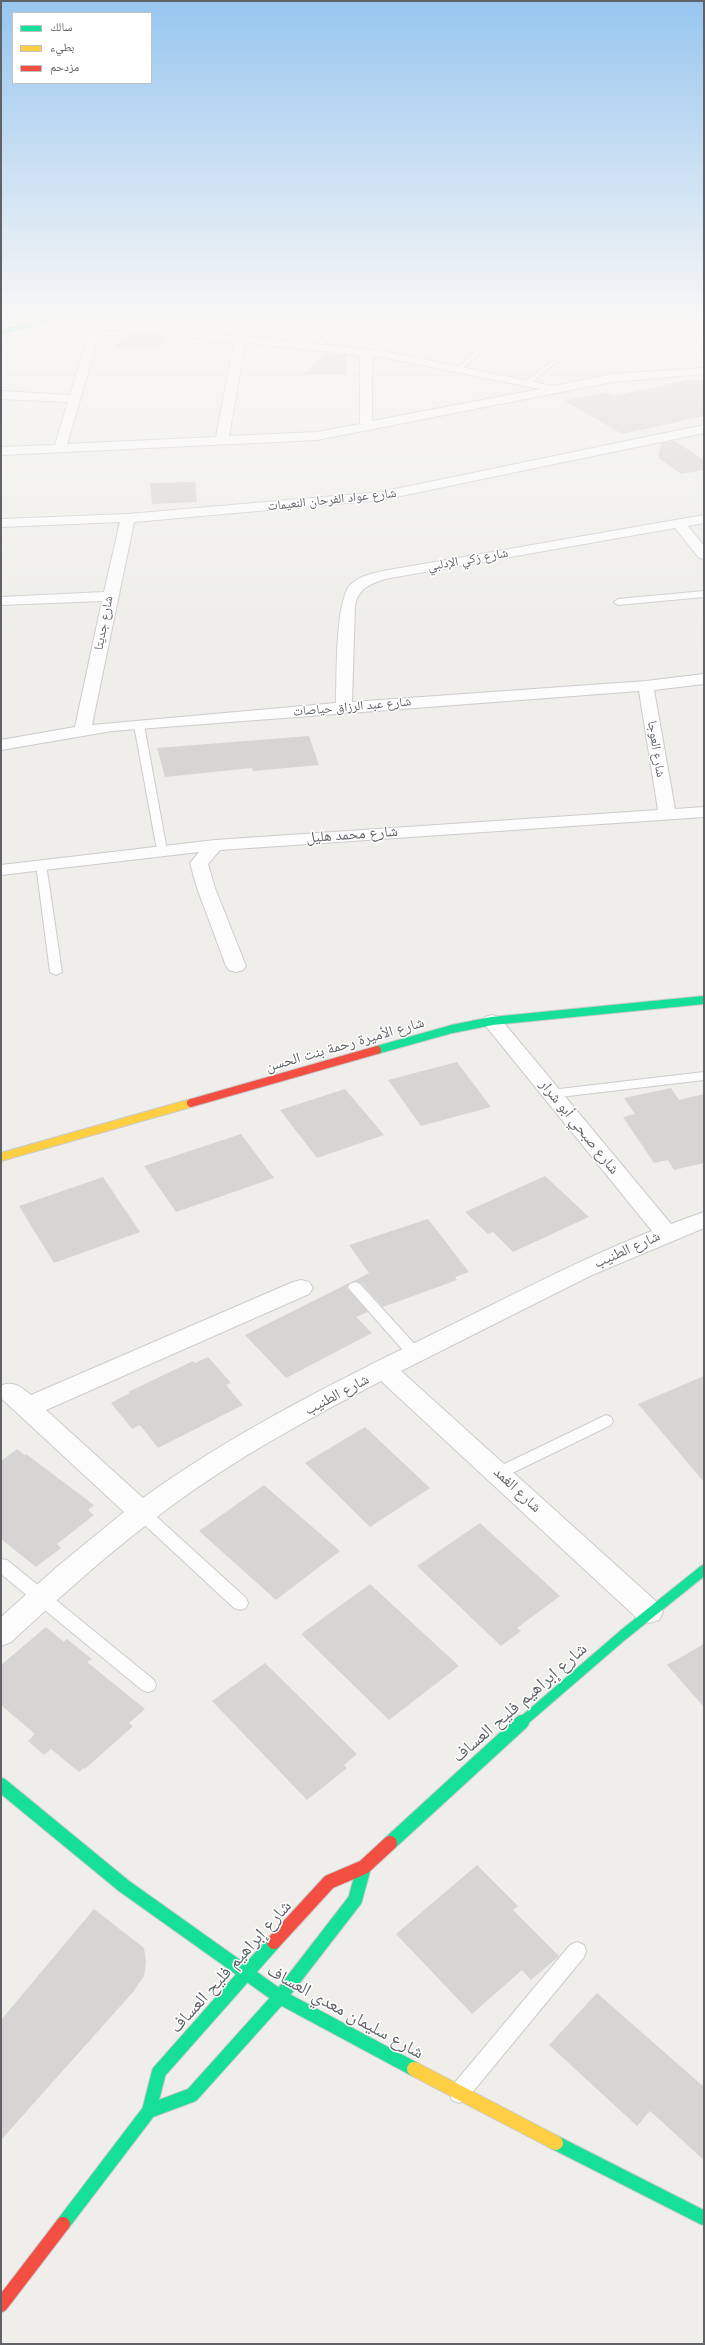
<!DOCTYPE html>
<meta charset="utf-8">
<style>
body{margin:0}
#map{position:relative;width:705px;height:2345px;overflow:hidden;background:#efeeea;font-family:"Space Grotesk","Noto Naskh Arabic",sans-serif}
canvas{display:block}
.frame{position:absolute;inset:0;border:2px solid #5f6368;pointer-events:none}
.legend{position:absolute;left:12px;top:12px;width:140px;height:72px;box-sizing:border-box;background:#fff;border:1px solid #bfc1c3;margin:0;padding:5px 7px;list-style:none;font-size:12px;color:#5f6368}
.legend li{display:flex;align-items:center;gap:8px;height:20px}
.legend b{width:20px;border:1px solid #bfc1c3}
</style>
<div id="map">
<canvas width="705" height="2345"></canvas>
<div class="frame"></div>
<ul class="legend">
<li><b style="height:5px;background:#16e098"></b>سالك</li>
<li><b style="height:5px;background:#ffcf43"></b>بطيء</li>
<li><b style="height:5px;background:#f24e42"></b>مزدحم</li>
</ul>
</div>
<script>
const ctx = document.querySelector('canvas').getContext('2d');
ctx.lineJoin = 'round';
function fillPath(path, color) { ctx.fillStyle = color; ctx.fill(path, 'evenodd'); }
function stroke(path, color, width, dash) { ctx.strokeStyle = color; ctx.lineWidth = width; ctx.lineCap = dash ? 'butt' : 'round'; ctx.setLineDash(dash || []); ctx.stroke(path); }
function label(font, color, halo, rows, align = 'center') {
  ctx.font = font + ' "Space Grotesk","Noto Naskh Arabic",sans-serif'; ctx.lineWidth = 3; ctx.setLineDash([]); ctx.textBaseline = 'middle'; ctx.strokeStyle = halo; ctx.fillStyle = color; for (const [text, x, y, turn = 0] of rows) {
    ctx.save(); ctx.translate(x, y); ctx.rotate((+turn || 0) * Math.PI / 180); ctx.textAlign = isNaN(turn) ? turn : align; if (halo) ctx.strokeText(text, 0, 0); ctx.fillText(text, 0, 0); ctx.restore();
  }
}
const building = new Path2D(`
 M 151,319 L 167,319 L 166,327 L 144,324 Z
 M 131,333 L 164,337 L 162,347 L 113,348 Z
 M 326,353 L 346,355 L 347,375 L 302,375 Z
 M 688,380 L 704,380 L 704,416 L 622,434 L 565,401 L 606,392 L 613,396 Z
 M 675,441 L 704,460 L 704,470 L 681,474 L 658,458 L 661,443 Z
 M 195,482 L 197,502 L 152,504 L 150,483 Z
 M 309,736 L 319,765 L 253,771 L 252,768 L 165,777 L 157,748 Z
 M 457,1062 L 491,1107 L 421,1126 L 388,1080 Z
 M 671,1088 L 679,1100 L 704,1094 L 704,1163 L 674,1170 L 668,1160 L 654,1163 L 623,1117 L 635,1114 L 624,1098 Z
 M 345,1089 L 384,1135 L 317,1158 L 280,1110 Z
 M 241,1134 L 274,1178 L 176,1212 L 144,1166 Z
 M 545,1176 L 589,1217 L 513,1252 L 493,1232 L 488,1234 L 465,1212 Z
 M 103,1177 L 140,1232 L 54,1263 L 19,1206 Z
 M 428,1219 L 469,1272 L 455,1277 L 457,1280 L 383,1307 L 361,1283 L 352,1282 L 369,1273 L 349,1245 Z
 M 349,1283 L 347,1288 L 368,1312 L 356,1317 L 372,1333 L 286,1378 L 245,1335 Z
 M 208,1357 L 231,1383 L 226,1385 L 243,1405 L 158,1448 L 140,1425 L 132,1429 L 111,1403 L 130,1393 L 128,1392 L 193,1361 L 195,1363 Z
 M 704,1376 L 704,1482 L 638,1404 Z
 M 365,1427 L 430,1488 L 370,1527 L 305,1463 Z
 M 17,1449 L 24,1455 L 26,1454 L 94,1505 L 88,1510 L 94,1515 L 57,1544 L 61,1548 L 36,1567 L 1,1539 L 1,1461 Z
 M 264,1485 L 340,1551 L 276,1600 L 199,1531 Z
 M 480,1523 L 560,1596 L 517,1628 L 521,1631 L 501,1646 L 417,1566 Z
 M 370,1584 L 459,1666 L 389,1720 L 301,1634 Z
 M 46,1627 L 64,1642 L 67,1639 L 92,1659 L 87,1662 L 145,1709 L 129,1723 L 133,1726 L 85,1769 L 84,1768 L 79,1772 L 51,1749 L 44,1755 L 28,1741 L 35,1734 L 1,1705 L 1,1665 Z
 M 704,1644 L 704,1707 L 667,1665 Z
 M 265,1663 L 357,1754 L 344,1765 L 347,1768 L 307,1800 L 212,1701 Z
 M 477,1865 L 518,1906 L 513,1910 L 559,1956 L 531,1980 L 522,1970 L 472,2014 L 396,1934 Z
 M 94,1909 L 144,1948 L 146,1962 L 144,1976 L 133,1992 L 1,2140 L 1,2020 Z
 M 597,1993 L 704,2087 L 704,2160 L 650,2111 L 637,2126 L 549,2045 Z`);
const lane = new Path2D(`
 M 290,325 L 295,326 L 275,343 L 271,343 L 271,341 Z
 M 330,332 L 335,333 L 319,348 L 315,348 L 315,346 Z
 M 489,340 L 494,341 L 462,369 L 458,369 L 458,367 Z
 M 552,361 L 557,362 L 530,383 L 526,383 L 526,381 Z
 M 704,591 L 704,597 L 618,605 L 614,602 L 618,599 Z
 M 139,722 L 144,725 L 167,850 L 162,853 L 157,850 L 134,725 Z
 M 41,861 L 46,864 L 62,972 L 56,975 L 50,972 L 36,864 Z
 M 704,1072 L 704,1080 L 551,1098 L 545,1094 L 551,1090 Z
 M 355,1282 L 360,1284 L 419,1349 L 421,1353 L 419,1357 L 409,1357 L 350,1290 L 348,1287 L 350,1284 Z
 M 606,1415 L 611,1417 L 613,1421 L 611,1425 L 504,1477 L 499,1479 L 494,1477 L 491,1473 L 494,1469 Z
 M 142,1507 L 148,1509 L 246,1598 L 248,1603 L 246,1608 L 240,1610 L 234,1608 L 136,1517 L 134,1513 L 136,1509 Z
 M 1,1559 L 7,1560 L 154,1680 L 156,1685 L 154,1690 L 148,1692 L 142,1690 L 1,1574 Z
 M 577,1942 L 584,1945 L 586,1951 L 584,1957 L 466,2100 L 459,2103 L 452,2100 L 449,2093 L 452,2086 L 570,1945 Z`);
const street = new Path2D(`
 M 54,319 L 79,319 L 382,351 L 554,386 L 612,374 L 704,368 L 704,374 L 612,382 L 317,440 L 1,455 L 1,447 L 55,445 L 68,402 L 1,399 L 1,391 L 70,395 L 91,327 L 59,322 ZM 101,329 L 234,342 L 216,437 L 67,444 ZM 245,343 L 360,355 L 360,424 L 317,432 L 229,436 ZM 372,356 L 382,357 L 540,389 L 372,421 Z
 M 704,425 L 704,433 L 381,500 L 134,522 L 92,725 L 336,703 C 337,677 335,603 350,585 C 358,577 372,573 383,571 L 704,515 L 704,523 L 688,526 L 704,546 L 704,559 L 699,558 L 675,528 L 385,579 C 370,584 359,588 355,605 L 352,702 L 646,681 L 704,674 L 704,684 L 654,690 L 675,809 L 704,807 L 704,817 L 220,850 L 208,864 L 215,888 L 246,966 L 243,970 L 236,972 L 229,970 L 226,966 L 197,888 L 190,863 L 199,852 L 1,875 L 1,865 L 215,840 L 658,810 L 639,691 L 112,731 L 1,750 L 1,740 L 75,727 L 102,601 L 1,605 L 1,597 L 104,592 L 120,522 L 1,527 L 1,519 L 128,514 L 381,492 Z
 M 492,1015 L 499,1017 L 671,1224 L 704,1212 L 704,1228 L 592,1275 L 401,1371 L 659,1604 L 663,1612 L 659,1620 L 649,1623 L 639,1620 L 381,1381 C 308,1419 236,1458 170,1507 C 114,1548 62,1595 11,1642 L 1,1646 L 1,1617 L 58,1566 L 124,1512 L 2,1399 L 2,1385 C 15,1381 21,1387 31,1395 L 293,1282 L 301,1280 L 309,1282 L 313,1288 L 309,1294 L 46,1410 L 143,1498 C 234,1432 335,1382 435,1333 C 507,1298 578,1260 652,1231 L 485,1025 L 482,1021 L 485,1017 Z`);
const fastFar3 = new Path2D(`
 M 1,333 L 47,319`);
const fastFar2 = new Path2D(`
 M 377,1050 L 452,1029 L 492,1021 L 704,1000`);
const fastFar1 = new Path2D(`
 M 521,1723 L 623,1635 L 704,1570`);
const fast = new Path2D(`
 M 1,1785 L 124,1886 L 280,1997 L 414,2069
 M 390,1843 L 522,1722
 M 149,2111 L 192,2095 L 280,1997 L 355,1900 L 364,1867
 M 556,2143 L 704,2218
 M 63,2224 L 149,2111 L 159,2072 L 274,1942`);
const slowFar1 = new Path2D(`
 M 1,1157 L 191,1103`);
const slow = new Path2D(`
 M 414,2069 L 556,2143`);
const jamFar1 = new Path2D(`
 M 191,1103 L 377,1050`);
const jam = new Path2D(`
 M 274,1942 L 329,1882 L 364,1867 L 390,1843
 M 1,2305 L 63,2224`);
const farStreetnames = [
 ["شارع عواد الفرحان النعيمات",332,500,-6],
 ["شارع زكي الإدلبي",468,560,-10],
 ["شارع جديتا",104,623,-79],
 ["شارع عبد الرزاق حياصات",352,707,-5],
 ["شارع العوجا",656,749,81]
];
const streetNames = [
 ["شارع محمد هليل",352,835,-4],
 ["شارع الأميرة رحمة بنت الحسن",345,1045,-16],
 ["شارع صبحي أبو شرار",579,1127,51],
 ["شارع الطنيب",627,1250,-24],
 ["شارع الطنيب",337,1395,-28],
 ["شارع الغمد",517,1490,43]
];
const nearStreetnames = [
 ["شارع إبراهيم فليح العساف",520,1703,-41],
 ["شارع إبراهيم فليح العساف",231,1967,-48],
 ["شارع سليمان معدي العساف",345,2012,29]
];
fillPath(building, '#d6d5d3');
stroke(lane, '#cbcccc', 2);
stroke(street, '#cbcccc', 2);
stroke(fastFar3, '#cacacb', 6);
stroke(fastFar2, '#cacacb', 10);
stroke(fastFar1, '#cacacb', 12);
stroke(fast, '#cacacb', 16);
stroke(slowFar1, '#cacacb', 10);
stroke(slow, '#cacacb', 16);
stroke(jamFar1, '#cacacb', 10);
stroke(jam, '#cacacb', 16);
fillPath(lane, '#fdfcfc');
fillPath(street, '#fdfcfc');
stroke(fastFar3, '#16e098', 5);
stroke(fastFar2, '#16e098', 8);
stroke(fastFar1, '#16e098', 10);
stroke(fast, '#16e098', 14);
stroke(slowFar1, '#ffcf43', 8);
stroke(slow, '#ffcf43', 14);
stroke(jamFar1, '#f24e42', 8);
stroke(jam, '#f24e42', 14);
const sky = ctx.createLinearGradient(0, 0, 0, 647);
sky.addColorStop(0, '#97c6ef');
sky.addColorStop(0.49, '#f8f7f6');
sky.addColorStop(1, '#f8f7f600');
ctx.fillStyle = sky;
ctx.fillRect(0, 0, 705, 647);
label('13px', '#5f6368', '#fff', farStreetnames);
label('15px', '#5f6368', '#fff', streetNames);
label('18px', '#5f6368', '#fff', nearStreetnames);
</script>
